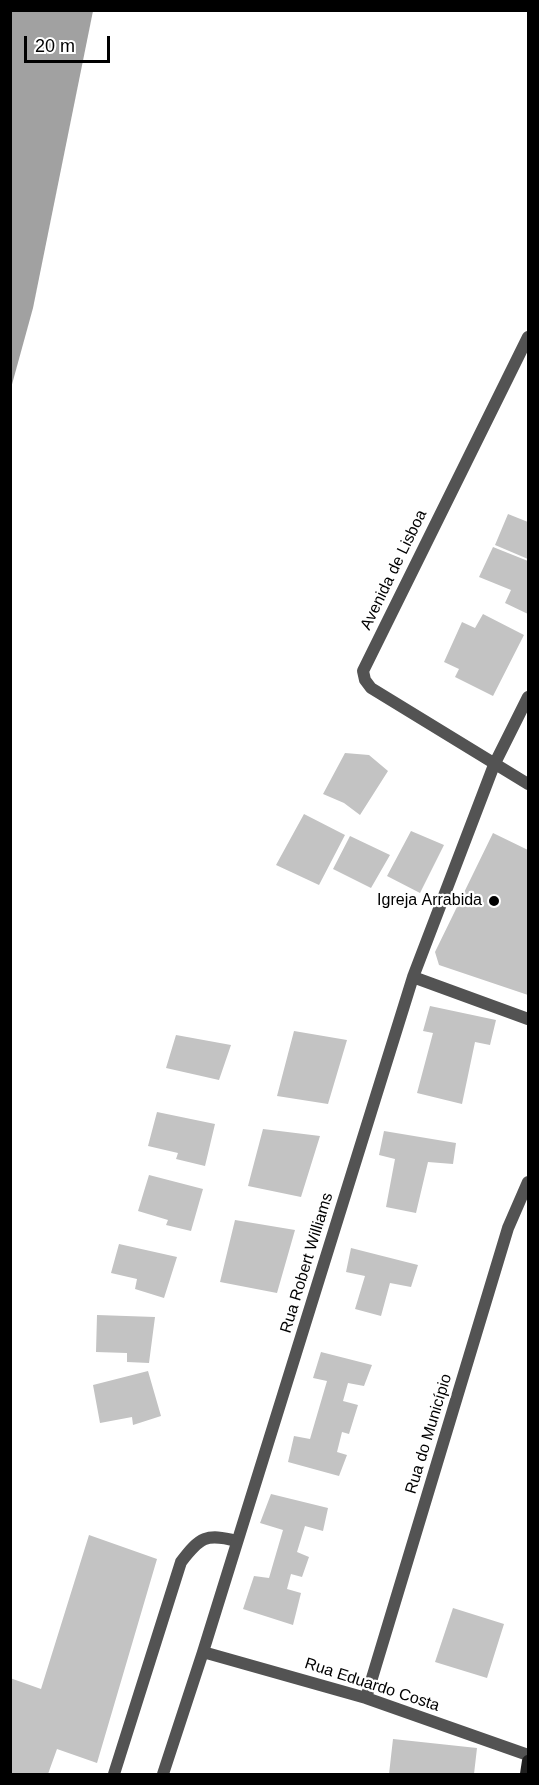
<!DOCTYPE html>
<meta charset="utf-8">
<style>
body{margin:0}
#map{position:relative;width:539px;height:1785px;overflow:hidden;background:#fff;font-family:Arial,sans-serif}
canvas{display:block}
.frame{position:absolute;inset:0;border:12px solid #000;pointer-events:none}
.scale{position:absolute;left:24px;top:36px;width:86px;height:27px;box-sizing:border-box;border:3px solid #000;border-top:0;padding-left:8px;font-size:18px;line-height:21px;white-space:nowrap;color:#000;-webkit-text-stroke:4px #fff;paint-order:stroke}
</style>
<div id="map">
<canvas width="539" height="1785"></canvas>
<div class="frame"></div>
<div class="scale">20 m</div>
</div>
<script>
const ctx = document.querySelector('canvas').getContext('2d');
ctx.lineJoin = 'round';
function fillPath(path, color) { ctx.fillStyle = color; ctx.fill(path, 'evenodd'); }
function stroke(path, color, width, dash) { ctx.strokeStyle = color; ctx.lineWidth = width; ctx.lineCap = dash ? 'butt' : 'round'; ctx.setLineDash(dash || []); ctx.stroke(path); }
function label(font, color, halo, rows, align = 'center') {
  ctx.font = font + ' Arial,sans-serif'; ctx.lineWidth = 4.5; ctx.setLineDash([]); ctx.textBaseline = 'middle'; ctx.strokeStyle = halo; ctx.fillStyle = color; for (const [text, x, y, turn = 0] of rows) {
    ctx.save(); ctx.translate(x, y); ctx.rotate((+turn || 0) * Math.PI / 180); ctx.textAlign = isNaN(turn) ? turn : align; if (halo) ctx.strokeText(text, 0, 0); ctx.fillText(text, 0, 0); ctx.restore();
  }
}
const water = new Path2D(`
 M 11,10 L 93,11 L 33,308 L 11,388 Z`);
const building = new Path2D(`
 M 508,514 L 528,522 L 528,559 L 495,545 Z
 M 493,547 L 528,561 L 528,614 L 505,603 L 511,590 L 479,577 Z
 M 483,614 L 524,635 L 493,696 L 455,677 L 459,669 L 444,662 L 462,622 L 475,628 Z
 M 345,753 L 369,755 L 388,771 L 360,815 L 344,803 L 323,794 Z
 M 304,814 L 345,835 L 319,885 L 276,865 Z
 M 411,831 L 444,845 L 420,893 L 387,876 Z
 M 493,833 L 528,850 L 528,995 L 439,965 L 435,952 Z
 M 350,836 L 390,855 L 371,888 L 333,869 Z
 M 430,1006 L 496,1020 L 490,1045 L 475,1042 L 462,1104 L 417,1093 L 433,1033 L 423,1031 Z
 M 294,1031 L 347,1040 L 328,1104 L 277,1096 Z
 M 176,1035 L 231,1045 L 219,1080 L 166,1068 Z
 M 157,1112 L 215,1124 L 205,1166 L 176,1159 L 178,1153 L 148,1146 Z
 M 263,1129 L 320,1136 L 301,1197 L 248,1186 Z
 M 384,1131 L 456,1143 L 453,1164 L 428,1162 L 416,1213 L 386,1207 L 395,1159 L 379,1155 Z
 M 149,1175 L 203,1189 L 191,1231 L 166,1225 L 168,1220 L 138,1211 Z
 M 235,1220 L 295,1230 L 277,1293 L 220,1282 Z
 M 119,1244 L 177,1257 L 164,1298 L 135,1289 L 137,1279 L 111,1273 Z
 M 351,1248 L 418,1265 L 411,1287 L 390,1283 L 381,1316 L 355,1309 L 365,1276 L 346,1272 Z
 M 97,1315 L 155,1317 L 149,1363 L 127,1362 L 127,1353 L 96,1352 Z
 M 321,1352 L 372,1365 L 364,1386 L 348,1383 L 343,1401 L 358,1405 L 349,1434 L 342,1432 L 337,1452 L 347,1455 L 339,1476 L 288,1462 L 294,1436 L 310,1439 L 327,1381 L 313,1378 Z
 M 148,1371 L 161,1416 L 133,1425 L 132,1417 L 100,1423 L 93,1385 Z
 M 271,1494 L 328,1508 L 323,1531 L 305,1526 L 297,1552 L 309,1557 L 302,1577 L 291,1574 L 287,1589 L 301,1593 L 293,1625 L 243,1609 L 254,1576 L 269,1578 L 283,1530 L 260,1523 Z
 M 89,1535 L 157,1559 L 97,1763 L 57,1749 L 48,1774 L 10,1774 L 10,1678 L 41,1689 Z
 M 453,1608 L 504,1624 L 487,1678 L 435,1662 Z
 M 393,1739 L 477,1748 L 474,1774 L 389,1774 Z`);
const lane = new Path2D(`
 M 114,1774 L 181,1562 C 200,1537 206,1533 237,1541`);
const street = new Path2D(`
 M 528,337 L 363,671 L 365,680 L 371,688 L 528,784
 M 413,977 L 528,1019
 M 203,1652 L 366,1698 L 528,1755
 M 366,1698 L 508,1228 L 528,1182
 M 163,1774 L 203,1652 L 413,977 L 494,765 L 528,697`);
const secondary = new Path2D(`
 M 526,1774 L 528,1761`);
const markers = [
 [494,901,6,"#000"]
];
const streetNames = [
 ["Avenida de Lisboa",394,570,-64],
 ["Rua Robert Williams",307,1263,-73],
 ["Rua do Município",429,1434,-73],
 ["Rua Eduardo Costa",372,1685,18]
];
const poiNames = [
 ["Igreja Arrabida",482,901]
];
fillPath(water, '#a1a1a1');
fillPath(building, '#c3c3c3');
stroke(lane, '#535353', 12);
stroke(street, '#535353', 12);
stroke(secondary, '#202020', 12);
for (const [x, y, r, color] of markers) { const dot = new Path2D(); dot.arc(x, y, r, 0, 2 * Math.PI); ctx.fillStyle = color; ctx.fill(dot); stroke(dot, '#fff', 2); }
label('16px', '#000', '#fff', streetNames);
label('16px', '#000', '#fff', poiNames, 'right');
</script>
